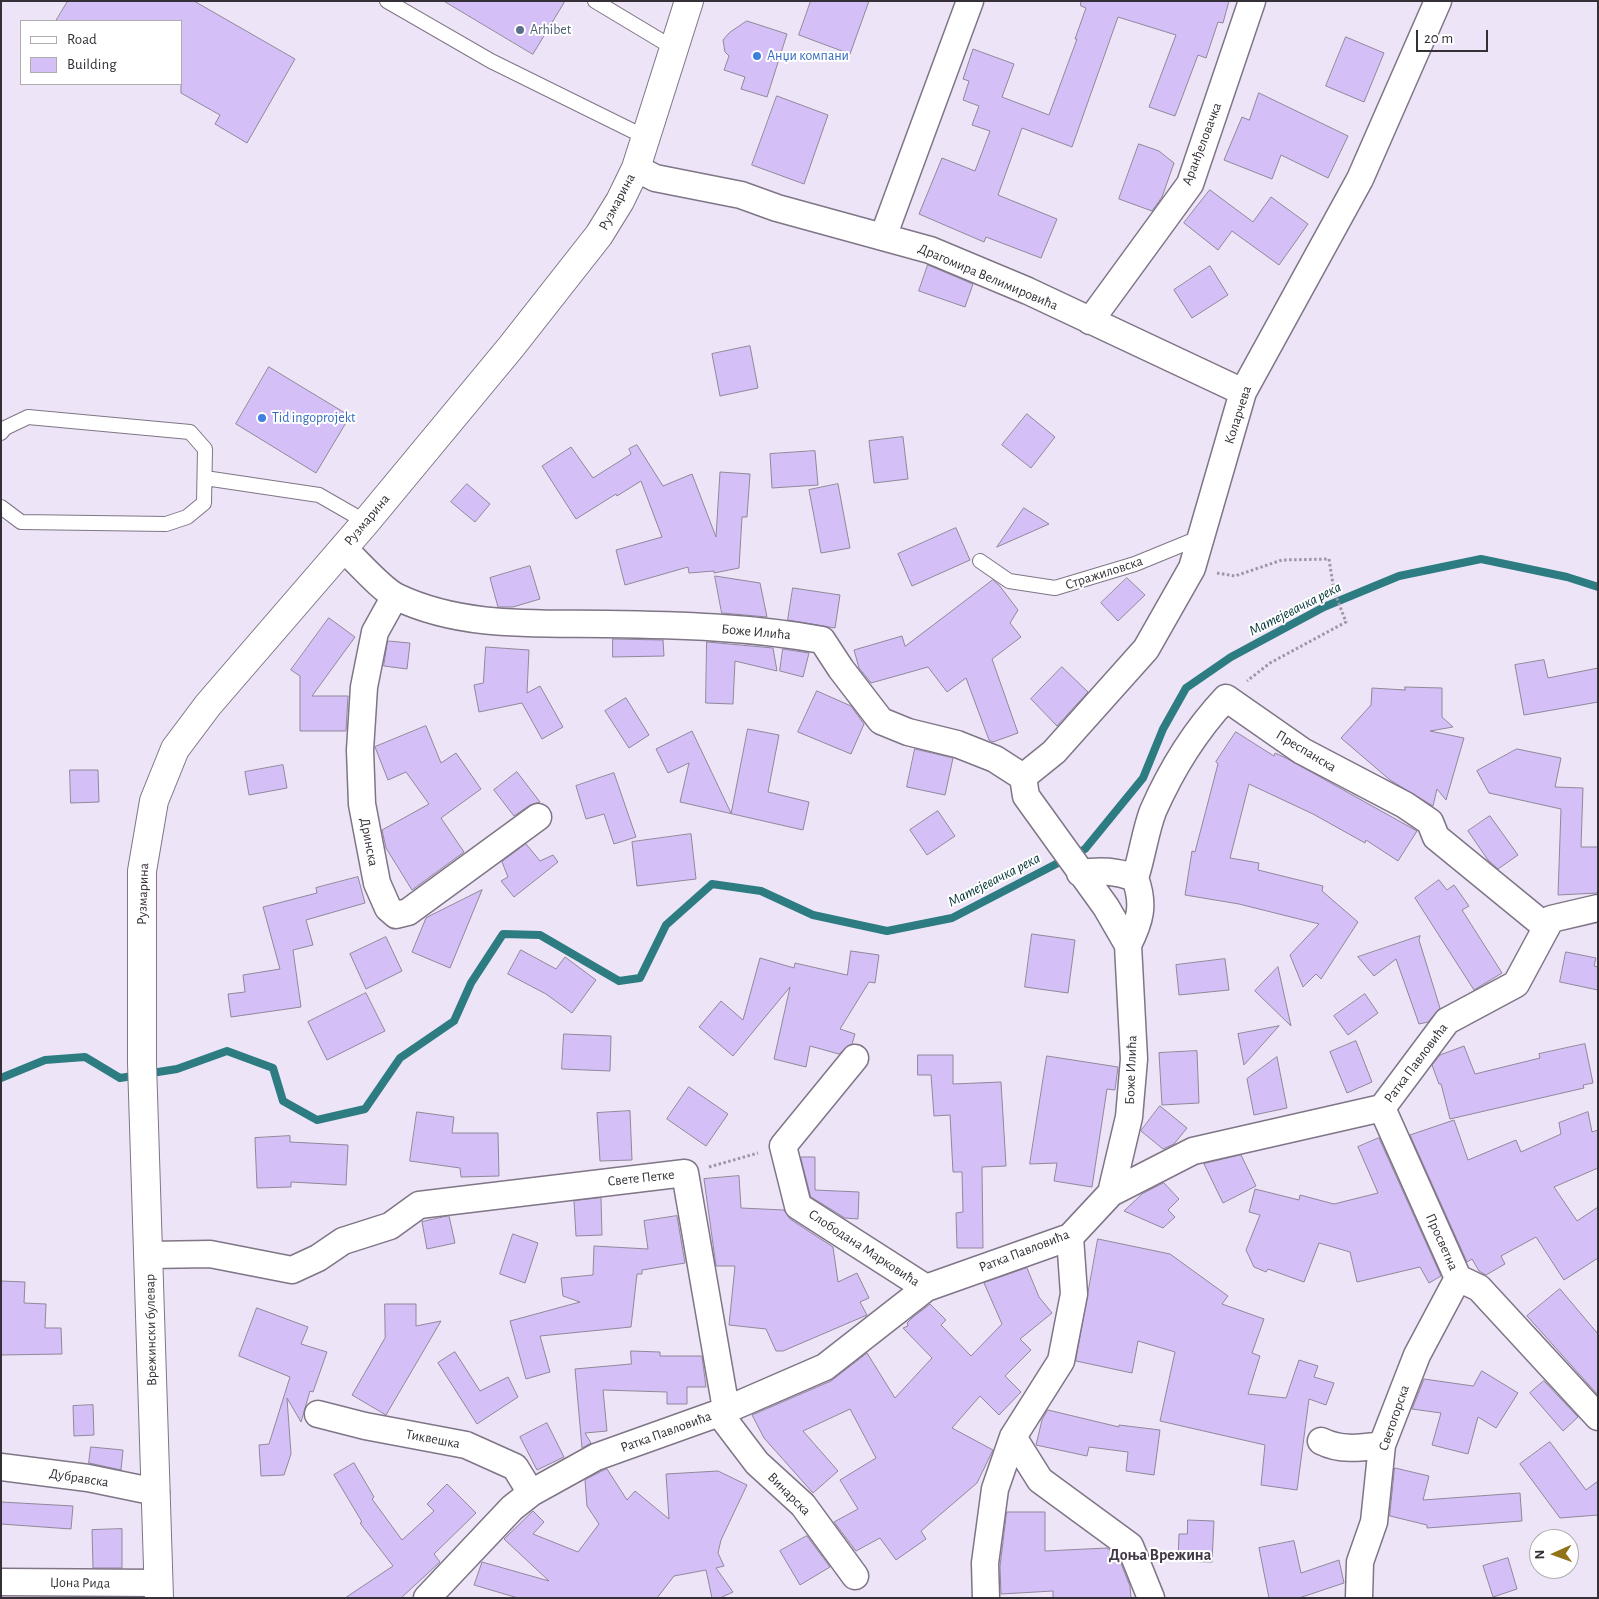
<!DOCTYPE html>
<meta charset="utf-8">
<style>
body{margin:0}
#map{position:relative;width:1599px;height:1599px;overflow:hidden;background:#eee4f7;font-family:"Alegreya Sans",sans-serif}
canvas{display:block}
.frame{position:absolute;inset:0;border:2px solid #353038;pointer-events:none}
.legend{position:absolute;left:20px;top:20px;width:162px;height:65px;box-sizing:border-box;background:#fff;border:1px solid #aeacaf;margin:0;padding:6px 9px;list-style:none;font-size:15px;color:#353038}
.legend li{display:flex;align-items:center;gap:10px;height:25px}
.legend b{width:25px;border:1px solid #aeacaf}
.north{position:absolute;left:1529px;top:1529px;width:50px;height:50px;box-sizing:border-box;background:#fff;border:1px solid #aeacaf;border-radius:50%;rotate:268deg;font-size:14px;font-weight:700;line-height:20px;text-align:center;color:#353038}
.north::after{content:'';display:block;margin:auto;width:18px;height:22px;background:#917318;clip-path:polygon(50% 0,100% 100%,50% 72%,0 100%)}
.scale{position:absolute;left:1416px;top:30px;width:72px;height:22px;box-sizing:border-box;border:2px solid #353038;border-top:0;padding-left:6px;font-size:15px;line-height:18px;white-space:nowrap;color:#353038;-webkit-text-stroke:4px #fff;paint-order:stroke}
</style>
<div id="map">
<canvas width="1599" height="1599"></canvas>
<div class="frame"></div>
<ul class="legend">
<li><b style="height:6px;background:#fff"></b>Road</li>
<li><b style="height:14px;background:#d4bff6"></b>Building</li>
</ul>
<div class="north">N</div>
<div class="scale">20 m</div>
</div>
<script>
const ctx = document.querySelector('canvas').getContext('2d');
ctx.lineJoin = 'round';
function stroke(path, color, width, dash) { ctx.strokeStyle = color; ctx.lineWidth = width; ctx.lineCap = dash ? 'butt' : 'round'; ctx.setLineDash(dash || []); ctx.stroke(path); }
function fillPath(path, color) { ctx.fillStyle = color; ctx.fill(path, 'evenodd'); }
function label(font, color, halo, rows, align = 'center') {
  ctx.font = font + ' "Alegreya Sans",sans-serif'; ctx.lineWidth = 4; ctx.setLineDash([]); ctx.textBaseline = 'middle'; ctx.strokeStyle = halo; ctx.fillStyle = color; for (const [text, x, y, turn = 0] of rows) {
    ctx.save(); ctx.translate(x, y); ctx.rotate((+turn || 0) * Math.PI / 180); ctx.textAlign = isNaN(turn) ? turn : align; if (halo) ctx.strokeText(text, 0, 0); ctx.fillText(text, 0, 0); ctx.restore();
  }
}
const stream = new Path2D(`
 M 1,1078 L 45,1060 L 85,1057 L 120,1078 L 177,1069 L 227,1051 L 273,1068 L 283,1101 L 317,1120 L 365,1109 L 400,1058 L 454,1021 L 471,983 L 503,934 L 540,935 L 619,981 L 640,978 L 666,925 L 712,884 L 761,891 L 813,915 L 887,931 L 952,918 L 1085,849 L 1143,778 L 1163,729 L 1186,688 L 1231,657 L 1324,607 L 1399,576 L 1481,559 L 1567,577 L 1598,587`);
const building = new Path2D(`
 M 68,1 L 194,1 L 295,59 L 247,143 L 215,124 L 220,115 L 181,93 L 181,21 L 56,21 Z
 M 444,1 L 565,1 L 533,54 Z
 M 811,1 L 869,1 L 850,54 L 799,35 Z
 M 1081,1 L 1229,1 L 1223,23 L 1218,22 L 1206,58 L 1198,55 L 1175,116 L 1149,107 L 1176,35 L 1118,17 L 1072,147 L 1022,128 L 998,195 L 1057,219 L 1041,258 L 986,237 L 984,242 L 919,214 L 942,158 L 975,171 L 990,131 L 972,125 L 979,106 L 963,100 L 969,81 L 963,79 L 973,49 L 1014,64 L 1002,97 L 1049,115 L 1077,39 L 1075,39 L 1086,8 L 1081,6 Z
 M 747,21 L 787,34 L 767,97 L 741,89 L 745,77 L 724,70 L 729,56 L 725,52 L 723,40 L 729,33 Z
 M 1346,37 L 1384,53 L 1364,102 L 1326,86 Z
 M 1259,93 L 1348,136 L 1328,178 L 1281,155 L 1272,179 L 1224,160 L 1242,117 L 1249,120 Z
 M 777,96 L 828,115 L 804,184 L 752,165 Z
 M 1139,144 L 1159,151 L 1174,163 L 1162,197 L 1152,211 L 1119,199 Z
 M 1210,190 L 1253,222 L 1271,197 L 1308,224 L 1279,265 L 1232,231 L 1218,250 L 1184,223 Z
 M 928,265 L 973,284 L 965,307 L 919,291 Z
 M 1210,266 L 1228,295 L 1192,318 L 1174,290 Z
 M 750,346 L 758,388 L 720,396 L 712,354 Z
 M 269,367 L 350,416 L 316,473 L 236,424 Z
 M 1027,414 L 1055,437 L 1031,468 L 1002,445 Z
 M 903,437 L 908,479 L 874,483 L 869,441 Z
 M 637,445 L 663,486 L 692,474 L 716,537 L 720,472 L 750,474 L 747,517 L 742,517 L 739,568 L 714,573 L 714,571 L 689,573 L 688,567 L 625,585 L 616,550 L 662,537 L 641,481 L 617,496 L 616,494 L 576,519 L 542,466 L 571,447 L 593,478 L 631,454 L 629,449 Z
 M 815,451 L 818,485 L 772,488 L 770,454 Z
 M 467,484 L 490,504 L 475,522 L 451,502 Z
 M 838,484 L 850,548 L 821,553 L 809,490 Z
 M 1024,508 L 1049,524 L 997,547 Z
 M 956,528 L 970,560 L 912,586 L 898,554 Z
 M 530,566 L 540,599 L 513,607 L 498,607 L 490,578 Z
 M 715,576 L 760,583 L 767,617 L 722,613 Z
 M 1127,578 L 1145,595 L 1118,621 L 1101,603 Z
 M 993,580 L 999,585 L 1018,610 L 1010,623 L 1021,637 L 992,659 L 1018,733 L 993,742 L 989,740 L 966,678 L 947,692 L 928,667 L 871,683 L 859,668 L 854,650 L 902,636 L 905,646 Z
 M 793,588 L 840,595 L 835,628 L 788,620 Z
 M 329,618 L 355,637 L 312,696 L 348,696 L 346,731 L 300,731 L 300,676 L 291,670 Z
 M 613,639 L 663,640 L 664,656 L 613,657 Z
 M 388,641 L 410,643 L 407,669 L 384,666 Z
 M 707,642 L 773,648 L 777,671 L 735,661 L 733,704 L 706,703 Z
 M 486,647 L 529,650 L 527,693 L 540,686 L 563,727 L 542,739 L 522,703 L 479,712 L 474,685 L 483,683 Z
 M 783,649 L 809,653 L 803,677 L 780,671 Z
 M 1544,660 L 1548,678 L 1598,668 L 1598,702 L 1524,715 L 1515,665 Z
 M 1062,667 L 1088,692 L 1057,726 L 1031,699 Z
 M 1405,687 L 1442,688 L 1442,717 L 1453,727 L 1430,731 L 1464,738 L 1446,800 L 1437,789 L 1433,806 L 1390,780 L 1341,738 L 1371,705 L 1372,688 L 1405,690 Z
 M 817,691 L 851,706 L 864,724 L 851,754 L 798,732 Z
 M 626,698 L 649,735 L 629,748 L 605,711 Z
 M 426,726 L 441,763 L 456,753 L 481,789 L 441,818 L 464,852 L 412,890 L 386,848 L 382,830 L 429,804 L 406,772 L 388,780 L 375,747 Z
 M 748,729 L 779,735 L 768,792 L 809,802 L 803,830 L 680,802 L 689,763 L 668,773 L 656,749 L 692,731 L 731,813 Z
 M 1236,732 L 1274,756 L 1275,753 L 1286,758 L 1417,831 L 1398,861 L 1366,840 L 1365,843 L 1313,814 L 1249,784 L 1230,858 L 1259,863 L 1258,870 L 1323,886 L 1322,891 L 1358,922 L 1321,979 L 1316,974 L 1303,987 L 1290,955 L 1319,924 L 1239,904 L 1185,895 L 1192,851 L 1195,852 L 1218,764 L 1216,762 Z
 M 915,749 L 953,758 L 945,795 L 907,787 Z
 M 1517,749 L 1561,758 L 1555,787 L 1583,788 L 1581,847 L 1598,847 L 1598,893 L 1558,895 L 1561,809 L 1489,793 L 1477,771 Z
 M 283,765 L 287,788 L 249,795 L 245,772 Z
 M 70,770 L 98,770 L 99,802 L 71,803 Z
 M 517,772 L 540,802 L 530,805 L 514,816 L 494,790 Z
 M 614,773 L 636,837 L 614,844 L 604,814 L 586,819 L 576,786 Z
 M 938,811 L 955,836 L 927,855 L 910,830 Z
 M 1490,816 L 1518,855 L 1498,869 L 1488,860 L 1468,831 Z
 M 691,834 L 696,879 L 637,886 L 632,842 Z
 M 526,844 L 540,861 L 553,855 L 558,862 L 514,897 L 501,881 L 508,877 L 502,862 Z
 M 358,877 L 365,903 L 306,920 L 313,945 L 293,950 L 301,1007 L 231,1017 L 228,994 L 245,992 L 243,975 L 280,969 L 263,907 L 317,893 L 316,888 Z
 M 1439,880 L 1447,890 L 1454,885 L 1469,906 L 1462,910 L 1502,973 L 1474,990 L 1415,898 Z
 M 482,890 L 450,968 L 412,952 L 426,918 Z
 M 1032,934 L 1075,940 L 1068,993 L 1025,987 Z
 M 1420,936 L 1419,940 L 1440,1008 L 1428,1022 L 1419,1024 L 1396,959 L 1374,976 L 1358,957 Z
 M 386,937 L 402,971 L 366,989 L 350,954 Z
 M 521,950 L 556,969 L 565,957 L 596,980 L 572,1013 L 546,994 L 508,974 Z
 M 851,951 L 879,955 L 875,983 L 869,982 L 840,1029 L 855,1034 L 852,1044 L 839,1054 L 810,1046 L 806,1067 L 774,1059 L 790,987 L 733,1056 L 699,1027 L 721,1001 L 743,1020 L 760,958 L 794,968 L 795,963 L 847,975 Z
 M 1566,952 L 1596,958 L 1594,966 L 1598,967 L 1598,990 L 1560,982 Z
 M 1225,959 L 1229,990 L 1179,995 L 1176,965 Z
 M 1278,967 L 1291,1026 L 1255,991 Z
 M 366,993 L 385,1031 L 327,1060 L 308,1022 Z
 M 1365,994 L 1378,1013 L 1348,1035 L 1334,1016 Z
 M 1279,1026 L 1244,1065 L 1238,1034 Z
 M 564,1034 L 611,1036 L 610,1071 L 562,1069 Z
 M 1356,1041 L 1372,1082 L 1347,1093 L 1330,1052 Z
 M 1585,1044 L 1593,1083 L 1583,1085 L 1584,1088 L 1450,1119 L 1441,1084 L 1439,1084 L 1432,1065 L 1440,1055 L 1464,1046 L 1475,1074 L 1540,1058 L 1539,1054 Z
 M 1197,1051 L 1199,1103 L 1162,1105 L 1159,1053 Z
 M 918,1055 L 953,1055 L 953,1084 L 1001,1082 L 1006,1166 L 982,1167 L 983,1248 L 957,1248 L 956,1213 L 963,1212 L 962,1172 L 953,1172 L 950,1115 L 934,1116 L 931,1075 L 918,1075 Z
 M 1047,1056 L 1118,1067 L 1115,1090 L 1107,1089 L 1092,1187 L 1054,1181 L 1057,1163 L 1030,1164 Z
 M 1277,1057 L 1287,1108 L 1254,1115 L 1247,1079 Z
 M 689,1087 L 728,1114 L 706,1146 L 667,1119 Z
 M 1160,1106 L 1187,1128 L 1174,1144 L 1163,1149 L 1141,1131 Z
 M 630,1111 L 632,1160 L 600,1161 L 597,1113 Z
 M 417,1112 L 454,1117 L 452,1133 L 498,1133 L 499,1176 L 461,1177 L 460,1168 L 410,1161 Z
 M 1588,1112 L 1592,1132 L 1598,1130 L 1598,1168 L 1554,1187 L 1577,1221 L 1598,1207 L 1598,1258 L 1564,1280 L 1536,1237 L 1501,1256 L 1505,1264 L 1486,1275 L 1479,1271 L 1472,1259 L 1467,1262 L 1410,1135 L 1454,1120 L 1468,1160 L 1516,1140 L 1521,1152 L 1561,1134 L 1559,1123 Z
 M 290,1136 L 290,1142 L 348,1145 L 346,1185 L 291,1182 L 291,1187 L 257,1188 L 255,1138 Z
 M 1379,1138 L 1441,1276 L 1429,1283 L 1420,1267 L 1357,1282 L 1350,1252 L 1319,1243 L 1304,1282 L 1268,1269 L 1266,1272 L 1254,1267 L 1246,1250 L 1260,1215 L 1249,1212 L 1255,1189 L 1299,1200 L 1300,1195 L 1334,1204 L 1378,1193 L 1358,1147 Z
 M 1241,1155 L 1256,1186 L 1223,1203 L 1204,1164 Z
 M 801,1157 L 815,1157 L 815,1190 L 859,1192 L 858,1219 L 845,1218 L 811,1197 Z
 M 739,1176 L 741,1208 L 784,1210 L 790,1219 L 833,1247 L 838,1282 L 857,1273 L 869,1298 L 860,1302 L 867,1315 L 783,1351 L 776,1351 L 766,1329 L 729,1325 L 735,1266 L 716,1266 L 704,1179 Z
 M 1164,1183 L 1179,1199 L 1168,1210 L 1175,1217 L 1163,1228 L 1124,1211 L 1142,1194 Z
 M 601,1198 L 602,1235 L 576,1236 L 574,1201 Z
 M 449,1216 L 455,1243 L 427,1249 L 422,1222 Z
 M 677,1216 L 685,1263 L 642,1270 L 642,1274 L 637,1274 L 631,1327 L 540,1336 L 550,1372 L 526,1379 L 510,1321 L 580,1302 L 563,1296 L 561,1278 L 593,1275 L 594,1246 L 648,1249 L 644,1221 Z
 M 513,1234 L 538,1243 L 525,1283 L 500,1274 Z
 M 1098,1239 L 1170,1254 L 1228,1296 L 1222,1304 L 1264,1319 L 1252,1353 L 1260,1356 L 1248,1394 L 1286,1398 L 1299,1360 L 1318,1366 L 1314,1377 L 1334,1383 L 1326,1405 L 1309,1399 L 1297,1490 L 1261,1485 L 1265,1445 L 1160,1421 L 1175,1352 L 1138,1341 L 1132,1373 L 1076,1361 Z
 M 1027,1268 L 1039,1297 L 1052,1313 L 1020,1339 L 1031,1350 L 1005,1376 L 1021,1392 L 999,1415 L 980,1396 L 952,1428 L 993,1450 L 977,1483 L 921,1531 L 926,1539 L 896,1560 L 880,1538 L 856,1551 L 834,1522 L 858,1509 L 840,1480 L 876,1458 L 850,1409 L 803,1431 L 838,1471 L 813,1493 L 764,1438 L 752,1415 L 831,1381 L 867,1353 L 895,1398 L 932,1358 L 903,1328 L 908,1326 L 907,1323 L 912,1318 L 930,1304 L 946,1320 L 941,1325 L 971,1356 L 1002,1324 L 984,1283 Z
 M 1,1281 L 25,1282 L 24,1303 L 46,1304 L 45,1328 L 61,1328 L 62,1354 L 1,1355 Z
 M 1560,1289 L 1598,1334 L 1598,1395 L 1527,1316 Z
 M 385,1304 L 416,1304 L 416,1326 L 441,1321 L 386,1415 L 352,1395 L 385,1338 Z
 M 257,1308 L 308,1327 L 301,1344 L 327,1352 L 313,1392 L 310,1391 L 301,1422 L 287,1398 L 291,1454 L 284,1475 L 261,1476 L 259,1445 L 269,1444 L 290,1377 L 239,1356 Z
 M 631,1351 L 660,1352 L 660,1356 L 702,1356 L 706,1387 L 687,1387 L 687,1404 L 667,1404 L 667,1392 L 603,1390 L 607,1431 L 585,1433 L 591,1443 L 582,1448 L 575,1369 L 631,1364 Z
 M 455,1352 L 480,1391 L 508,1377 L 518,1397 L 477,1424 L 438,1363 Z
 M 1482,1371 L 1518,1393 L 1496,1428 L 1478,1417 L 1468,1454 L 1432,1445 L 1441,1413 L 1412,1409 L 1424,1379 L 1473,1386 Z
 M 1544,1381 L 1578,1417 L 1563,1431 L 1530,1393 Z
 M 93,1405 L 94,1435 L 74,1436 L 73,1406 Z
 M 1048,1410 L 1119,1427 L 1119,1425 L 1160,1430 L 1154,1475 L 1126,1471 L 1128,1452 L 1089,1447 L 1087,1456 L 1036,1445 L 1042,1420 Z
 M 547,1423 L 564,1457 L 537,1470 L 520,1437 Z
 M 1550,1442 L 1586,1490 L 1598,1481 L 1598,1515 L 1560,1518 L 1520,1464 Z
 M 91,1447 L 123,1450 L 121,1470 L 89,1463 Z
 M 354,1463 L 374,1497 L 372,1499 L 402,1540 L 434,1511 L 427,1504 L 447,1484 L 476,1513 L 434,1554 L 440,1562 L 401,1598 L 345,1598 L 393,1566 L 360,1523 L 362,1522 L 334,1475 Z
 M 1395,1468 L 1429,1476 L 1423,1500 L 1520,1493 L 1522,1521 L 1427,1528 L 1427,1525 L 1390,1516 Z
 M 607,1469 L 627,1500 L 635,1491 L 669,1519 L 666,1474 L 718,1471 L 747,1485 L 721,1540 L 718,1553 L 724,1566 L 716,1568 L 733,1592 L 720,1598 L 712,1598 L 706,1570 L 674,1576 L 657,1598 L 518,1598 L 474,1585 L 482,1562 L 549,1581 L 504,1539 L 533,1511 L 544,1522 L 533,1534 L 578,1552 L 599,1524 L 587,1506 L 585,1480 Z
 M 1,1502 L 73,1506 L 71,1529 L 1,1524 Z
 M 1007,1512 L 1045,1512 L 1045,1551 L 1107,1548 L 1118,1556 L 1130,1586 L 1131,1598 L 1053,1598 L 1053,1591 L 1001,1594 L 1000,1567 Z
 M 1188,1520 L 1214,1521 L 1212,1562 L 1178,1561 L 1179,1534 L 1187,1534 Z
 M 122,1529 L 122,1568 L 93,1568 L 92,1530 Z
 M 807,1536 L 830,1567 L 800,1585 L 780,1551 Z
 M 1294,1541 L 1301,1573 L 1339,1560 L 1344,1583 L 1299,1598 L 1269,1598 L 1259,1548 Z
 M 1508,1558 L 1517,1589 L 1493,1597 L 1483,1566 Z`);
const path = new Path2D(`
 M 1217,573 L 1235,576 L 1282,560 L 1329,559 L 1334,591 L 1346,622 L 1270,663 L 1247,681
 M 709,1167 L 758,1153`);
const lane = new Path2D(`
 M 387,1 L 491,61 L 645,137
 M 595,1 L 675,49
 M 1,433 L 5,428 L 28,417 L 190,432 L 205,449 L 204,503 L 187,517 L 166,524 L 21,522 L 1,507
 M 205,478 L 319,495 L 366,522
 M 980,561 L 1009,581 L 1055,588 L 1135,564 L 1201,537`);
const street = new Path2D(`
 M 636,168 L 655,178 L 741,195 L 777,208 L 930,250 L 1028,291 L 1243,392
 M 883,237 L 970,1
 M 1090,321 L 1190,184 L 1252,1
 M 343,548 C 357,561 382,590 397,597 C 462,628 536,623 606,624 C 679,625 751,627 822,640 L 841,669 L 881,721 L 908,732 L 957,744 L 995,759 L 1023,777 L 1026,796 L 1106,907 L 1128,945 L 1134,1059 L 1129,1117 L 1111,1193
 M 395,596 L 375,632 L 364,687 L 360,750 L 362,804 L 377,883 L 388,908 L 396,915 L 408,912 L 538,817
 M 1023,777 L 1054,752 L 1146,649 L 1192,568 L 1243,392 L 1360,179 L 1438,1
 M 1080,873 C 1101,870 1116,871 1135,878 C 1145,905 1140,921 1128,945
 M 1135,878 C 1142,857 1145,832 1153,811 C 1171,770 1195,731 1226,698 L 1302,751 L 1405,805 L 1430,822 L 1436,837 L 1546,927
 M 855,1058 L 783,1146 L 798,1206 L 926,1288
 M 1382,1108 L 1458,1278 L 1479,1288 L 1598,1417
 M 149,1255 L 210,1254 L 292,1270 L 318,1258 L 343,1241 L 390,1226 L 419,1205 L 685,1173 L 726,1409
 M 719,1413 L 757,1463 L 803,1505 L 855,1576
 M 318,1414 L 365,1426 L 466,1445 L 515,1467 L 531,1493
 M 1013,1437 L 1040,1480 L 1130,1546 L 1151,1598
 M 1321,1441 C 1341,1451 1360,1448 1382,1445
 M 1,1467 L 88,1478 L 156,1492
 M 1,1582 L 158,1583
 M 427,1598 L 512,1508 L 531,1493 L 596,1457 L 719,1413 L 825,1367 L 926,1288 L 1070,1237 L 1111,1193 L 1193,1151 L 1382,1108 L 1447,1021 L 1516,984 L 1551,919 L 1598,908
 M 986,1598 L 985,1563 L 995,1489 L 1013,1437 L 1061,1361 L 1074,1294 L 1070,1237
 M 1359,1598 L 1360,1562 L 1374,1522 L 1382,1445 L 1417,1355 L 1458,1278`);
const secondary = new Path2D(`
 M 159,1598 L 142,1063 L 142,871 L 154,801 L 175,749 L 208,705 L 366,522 L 511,347 L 599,235 L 620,201 L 636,168 L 689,1`);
const markers = [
 [520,30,5,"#5c6f8a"],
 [757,56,5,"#3f7fe0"],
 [262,418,5,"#3f7fe0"]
];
const serviceNames = [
 ["Arhibet",530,30]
];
const shopNames = [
 ["Анџи компани",767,56],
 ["Tid ingoprojekt",272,418]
];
const streetNames = [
 ["Аранђеловачка",1202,144,-69],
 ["Рузмарина",617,202,-62],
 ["Драгомира Велимировића",988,277,23],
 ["Коларчева",1238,415,-72],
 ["Рузмарина",367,520,-50],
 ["Стражиловска",1104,573,-18],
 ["Боже Илића",756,632,5],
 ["Преспанска",1306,751,31],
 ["Дринска",369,842,79],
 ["Рузмарина",143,894,-88],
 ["Ратка Павловића",1416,1063,-53],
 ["Боже Илића",1131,1070,-88],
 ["Свете Петке",641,1178,-6],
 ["Просветна",1442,1242,66],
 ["Слободана Марковића",864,1248,33],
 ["Ратка Павловића",1024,1251,-21],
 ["Врежински булевар",151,1330,-91],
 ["Светогорска",1394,1418,-71],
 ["Ратка Павловића",666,1432,-20],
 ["Тиквешка",433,1439,11],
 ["Дубравска",79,1478,9],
 ["Винарска",789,1494,45],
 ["Џона Рида",80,1583,1]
];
const waterNames = [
 ["Матејевачка река",1295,609,-27],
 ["Матејевачка река",994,880,-27]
];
const quarterNames = [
 ["Доња Врежина",1160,1555]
];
stroke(stream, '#2d7c82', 8);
fillPath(building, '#d4bff6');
stroke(building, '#8f889b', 1);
stroke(lane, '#7f7586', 16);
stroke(street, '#7f7586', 29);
stroke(secondary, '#7f7586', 30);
stroke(path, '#9e96a4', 3, [2.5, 2.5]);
stroke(lane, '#fff', 14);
stroke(street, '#fff', 26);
stroke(secondary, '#fff', 28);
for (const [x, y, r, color] of markers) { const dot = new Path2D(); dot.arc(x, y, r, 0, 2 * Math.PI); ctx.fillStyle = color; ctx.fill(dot); stroke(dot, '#fff', 2); }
label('14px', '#4e5e75', '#fff', serviceNames, 'left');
label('14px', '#366cbe', '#fff', shopNames, 'left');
label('14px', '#353038', '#fff', streetNames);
label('italic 15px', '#003436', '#fff', waterNames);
label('bold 16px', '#413848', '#fff', quarterNames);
</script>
